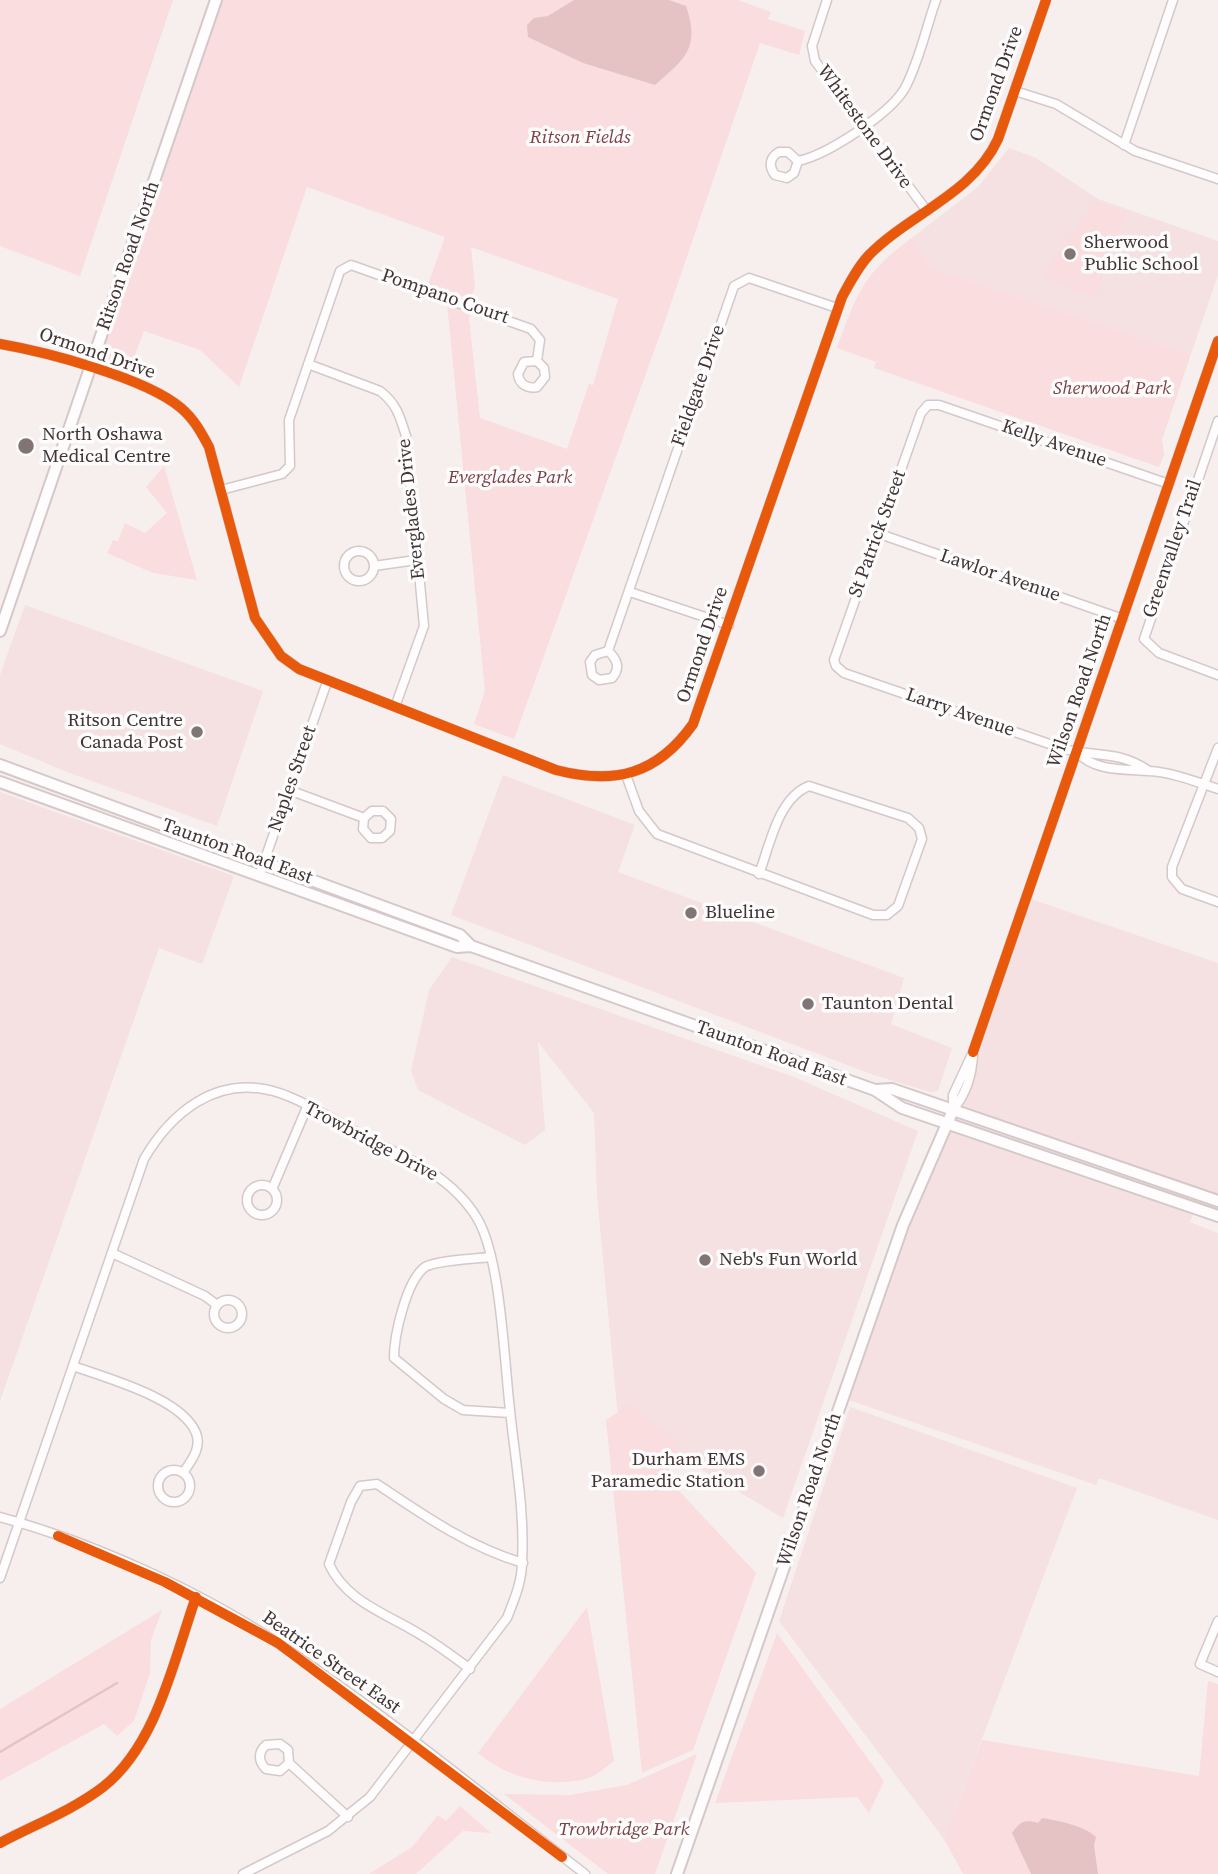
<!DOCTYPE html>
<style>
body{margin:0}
canvas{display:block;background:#f7eeee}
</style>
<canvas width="1218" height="1874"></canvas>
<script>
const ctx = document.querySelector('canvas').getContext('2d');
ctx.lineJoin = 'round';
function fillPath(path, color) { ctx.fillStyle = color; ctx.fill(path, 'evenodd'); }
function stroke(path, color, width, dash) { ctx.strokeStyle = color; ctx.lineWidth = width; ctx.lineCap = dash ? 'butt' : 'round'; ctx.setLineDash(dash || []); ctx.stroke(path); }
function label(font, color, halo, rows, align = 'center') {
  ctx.font = font + ' "Source Serif 4",serif'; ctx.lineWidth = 7; ctx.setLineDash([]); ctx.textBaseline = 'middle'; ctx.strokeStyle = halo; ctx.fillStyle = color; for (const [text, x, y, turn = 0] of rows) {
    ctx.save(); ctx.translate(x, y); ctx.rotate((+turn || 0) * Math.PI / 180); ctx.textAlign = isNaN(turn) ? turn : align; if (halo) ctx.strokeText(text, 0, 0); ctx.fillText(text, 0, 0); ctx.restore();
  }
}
const built = new Path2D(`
 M 1009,148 L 1036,158 L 1098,199 L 1218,241 L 1218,275 L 1191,354 L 931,268 L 913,237 L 978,187 Z
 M 25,605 L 263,691 L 217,826 L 67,772 L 0,744 L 0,675 Z
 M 503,775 L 635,825 L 618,872 L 904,978 L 891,1024 L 952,1048 L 938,1091 L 930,1092 L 874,1075 L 451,915 Z
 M 0,792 L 234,876 L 202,964 L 159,948 L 0,1401 Z
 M 1025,897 L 1218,963 L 1218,1216 L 1196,1208 L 1190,1222 L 1218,1233 L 1218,1520 L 1099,1478 L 1096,1485 L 843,1398 L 903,1225 L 970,1070 Z
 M 452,957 L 794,1077 L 918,1131 L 783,1518 L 675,1454 L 619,1428 L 597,1195 L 594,1113 L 538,1042 L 545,1130 L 525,1145 L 418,1090 L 411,1071 L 429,990 Z
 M 850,1407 L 1077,1488 L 944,1839 L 779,1621 Z`);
const green = new Path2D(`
 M 0,0 L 173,0 L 80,276 L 0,246 Z
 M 219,0 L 738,0 L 771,12 L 768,19 L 805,31 L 799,55 L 760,43 L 666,318 L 514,739 L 474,724 L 485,691 L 447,303 L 471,311 L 469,319 L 480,418 L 567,449 L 589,384 L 593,385 L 618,299 L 471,247 L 475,287 L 470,299 L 428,284 L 445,237 L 307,187 L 239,387 L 200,350 L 144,331 L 125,381 L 91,368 Z
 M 1096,201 L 1126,213 L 1095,298 L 1041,277 Z
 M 913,237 L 931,268 L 1191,354 L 1162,440 L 1164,455 L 1159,467 L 874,368 L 876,362 L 837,348 C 858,291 863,274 913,237 Z
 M 164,466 L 197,580 L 153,573 L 107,553 L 113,540 L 118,541 L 125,523 L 145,533 L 167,513 L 146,487 Z
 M 629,1405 L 679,1442 L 666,1477 L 756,1573 L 693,1750 L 642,1773 L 606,1420 Z
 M 587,1607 L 614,1761 C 606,1766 596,1777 586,1779 C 547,1788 508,1778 478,1753 Z
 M 162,1610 L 151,1640 L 150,1673 L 134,1721 L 117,1736 L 104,1724 L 0,1781 L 0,1709 Z
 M 777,1633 L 884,1781 L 869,1813 L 857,1797 L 715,1803 Z
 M 1208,1681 L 1218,1684 L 1218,1874 L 963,1874 L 944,1839 L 982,1740 L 1199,1776 Z
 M 697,1754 L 655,1874 L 608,1874 L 504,1794 L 570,1795 L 627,1785 Z
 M 460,1806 L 491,1833 L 463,1831 L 416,1874 L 369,1874 L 412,1847 L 438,1815 L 446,1821 Z`);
const water = new Path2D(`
 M 574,0 L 669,0 L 686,6 C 700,48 686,58 655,85 L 583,63 L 528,37 L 527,25 L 534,18 L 548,16 Z
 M 1042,1818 C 1057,1820 1087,1827 1096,1837 L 1094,1845 L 1098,1874 L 1031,1874 L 1012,1833 C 1020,1822 1024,1819 1038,1823 Z`);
const stream = new Path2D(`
 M 0,1752 L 117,1683`);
const minor = new Path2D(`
 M 827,0 L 812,46 L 815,61 L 927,211
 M 1015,91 L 1056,104 L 1135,151 L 1218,179
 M 1124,145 L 1173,0
 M 798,161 L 794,173 L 787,178 L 775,175 C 768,166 770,157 779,152 L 788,152 L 798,161 C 827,155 890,114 905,88 C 919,62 926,28 936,0
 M 0,344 C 46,352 146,378 181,408 C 194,419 201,432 209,447 L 255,618 L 281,656 L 299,669 L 556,770 C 614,785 657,775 693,724 L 842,297 C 850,282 858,267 869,255 C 909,214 973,194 998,139 L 1046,0
 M 308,364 L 380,391 C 397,404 400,417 406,436 L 424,626 L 395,707
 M 1218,421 L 1144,639 L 1159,653 L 1218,675
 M 221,490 L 282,474 L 290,466 L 289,420 L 340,271 L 351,265 L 531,329 L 540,340 L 537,361 L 524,362 L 518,374 C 519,384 527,389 537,387 L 545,377 L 544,368 L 537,361
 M 877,533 L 1123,619
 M344 566a15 15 0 1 1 30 0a15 15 0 1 1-30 0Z
 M 374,566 L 416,560
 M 630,592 L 729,625
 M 608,651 C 617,659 621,668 612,678 L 599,680 L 592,675 L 590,662 L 595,655 L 608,651 L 734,286 L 749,278 L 837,308
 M 1218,748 L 1172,867 L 1172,877 L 1182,889 L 1218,902
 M 1077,752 C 1095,772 1125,769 1149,771 C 1171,772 1197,782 1218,789
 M 1149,771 C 1119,750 1095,757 1064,749 L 844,673 L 836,666 L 834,660 L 921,413 L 928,405 L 939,405 L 1169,484
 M 626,775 L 639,811 L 657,834 L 873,915 L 887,915 L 898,906 L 922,839 L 919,828 L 908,818 L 809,786 C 778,798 770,845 759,874
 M 289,790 L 364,818 L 372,811 L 383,811 L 391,819 L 390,831 L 382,838 L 371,838 L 363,829 L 364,818
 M 259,876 L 327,682
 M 953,1110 L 953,1095 L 973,1052 L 1218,341
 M 953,1110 C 966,1094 972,1076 973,1055
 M247 1200a15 15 0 1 1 30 0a15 15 0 1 1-30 0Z
 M 273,1187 L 307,1107
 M 112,1253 L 205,1296 L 217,1305
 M 490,1257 C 475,1259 437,1260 425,1267 C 406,1281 394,1336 394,1358 L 444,1399 L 463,1410 L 510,1413
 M214 1314a14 14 0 1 1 28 0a14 14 0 1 1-28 0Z
 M 73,1366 C 106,1378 182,1398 196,1433 C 202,1448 191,1461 183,1473
 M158 1486a16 16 0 1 1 32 0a16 16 0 1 1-32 0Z
 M 0,1517 C 92,1542 200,1591 279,1644 C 385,1714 484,1796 585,1874
 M 0,1578 L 144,1159 C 171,1113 215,1076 273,1091 C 300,1098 341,1124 367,1138 C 408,1158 452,1177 477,1218 C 501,1258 504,1360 510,1410 C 515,1460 525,1511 522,1562 C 522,1582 514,1600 507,1618 L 370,1797 L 328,1831 L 243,1874
 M 1218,1621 L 1200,1664 L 1218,1672
 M 470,1669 C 454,1657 438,1645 421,1635 C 388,1614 346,1602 329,1564 L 351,1502 L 360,1486 L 377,1484 C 423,1515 469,1547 523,1563
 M 289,1763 L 288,1750 L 280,1744 L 266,1745 C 258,1752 258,1761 266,1769 L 280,1771 L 289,1763 L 348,1817
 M 0,1843 C 34,1825 73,1810 103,1787 C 157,1745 174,1659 196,1597`);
const major = new Path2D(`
 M 0,631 L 216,0
 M 0,765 L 460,935 L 471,946
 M 0,782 L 457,947 L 471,946 L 875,1090 L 902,1108 L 1218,1216
 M 875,1090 L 892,1089 L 1218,1201
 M 677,1874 L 903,1225 L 953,1110`);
const cycleway = new Path2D(`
 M 0,344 C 46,352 146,378 181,408 C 194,419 201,432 209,447 L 255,618 L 281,656 L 299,669 L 556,770 C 614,785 657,775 693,724 L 842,297 C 850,282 858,267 869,255 C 909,214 973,194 998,139 L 1046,0
 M 973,1052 L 1218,341
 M 58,1536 L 165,1582 L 278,1643 L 562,1857
 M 0,1843 C 34,1825 73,1810 103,1787 C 157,1745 174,1659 196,1597`);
const markers = [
 [1070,254,7,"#817475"],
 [26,446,9,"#817475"],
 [197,732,7,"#817475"],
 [691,913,7,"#817475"],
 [808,1004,7,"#817475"],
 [705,1260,7,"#817475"],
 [759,1471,7,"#817475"]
];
const streetNames = [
 ["Ormond Drive",997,84,-70],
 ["Whitestone Drive",864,127,54],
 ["Ritson Road North",129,256,-71],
 ["Pompano Court",445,297,19],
 ["Ormond Drive",97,354,19],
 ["Fieldgate Drive",699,386,-71],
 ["Kelly Avenue",1054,444,19],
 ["Everglades Drive",412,509,-96],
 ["St Patrick Street",878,534,-70],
 ["Greenvalley Trail",1173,549,-71],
 ["Lawlor Avenue",1000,576,19],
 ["Ormond Drive",703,645,-71],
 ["Wilson Road North",1080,691,-71],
 ["Larry Avenue",960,713,19],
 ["Naples Street",293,779,-71],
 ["Taunton Road East",237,852,20],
 ["Taunton Road East",771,1054,20],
 ["Trowbridge Drive",371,1142,28],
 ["Wilson Road North",810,1490,-71],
 ["Beatrice Street East",331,1663,35]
];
const parkNames = [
 ["Ritson Fields",580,138],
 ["Sherwood Park",1112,389],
 ["Everglades Park",510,478],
 ["Trowbridge Park",624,1830]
];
const poiNames = [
 ["Sherwood",1084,243],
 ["Public School",1084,265],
 ["North Oshawa",42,435],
 ["Medical Centre",42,457],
 ["Ritson Centre",183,721,"right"],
 ["Canada Post",183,743,"right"],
 ["Blueline",705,913],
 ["Taunton Dental",822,1004],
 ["Neb's Fun World",719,1260],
 ["Durham EMS",745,1460,"right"],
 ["Paramedic Station",745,1482,"right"]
];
fillPath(built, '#f5e1e2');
fillPath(green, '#fadddf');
fillPath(water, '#e5c3c5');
stroke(stream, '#e5c3c5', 2.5);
stroke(minor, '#d5c8c9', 11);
stroke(major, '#d5c8c9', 14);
stroke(minor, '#fefcfc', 8);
stroke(major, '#fefcfc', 10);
stroke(cycleway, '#e8590c', 10);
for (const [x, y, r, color] of markers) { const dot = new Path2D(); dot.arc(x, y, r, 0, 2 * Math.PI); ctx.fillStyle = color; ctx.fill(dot); stroke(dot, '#fcfcfc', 2.5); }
label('19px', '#423334', '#fcfcfc', streetNames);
label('italic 19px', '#7c4047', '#fcfcfc', parkNames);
label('19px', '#423334', '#fcfcfc', poiNames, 'left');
</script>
